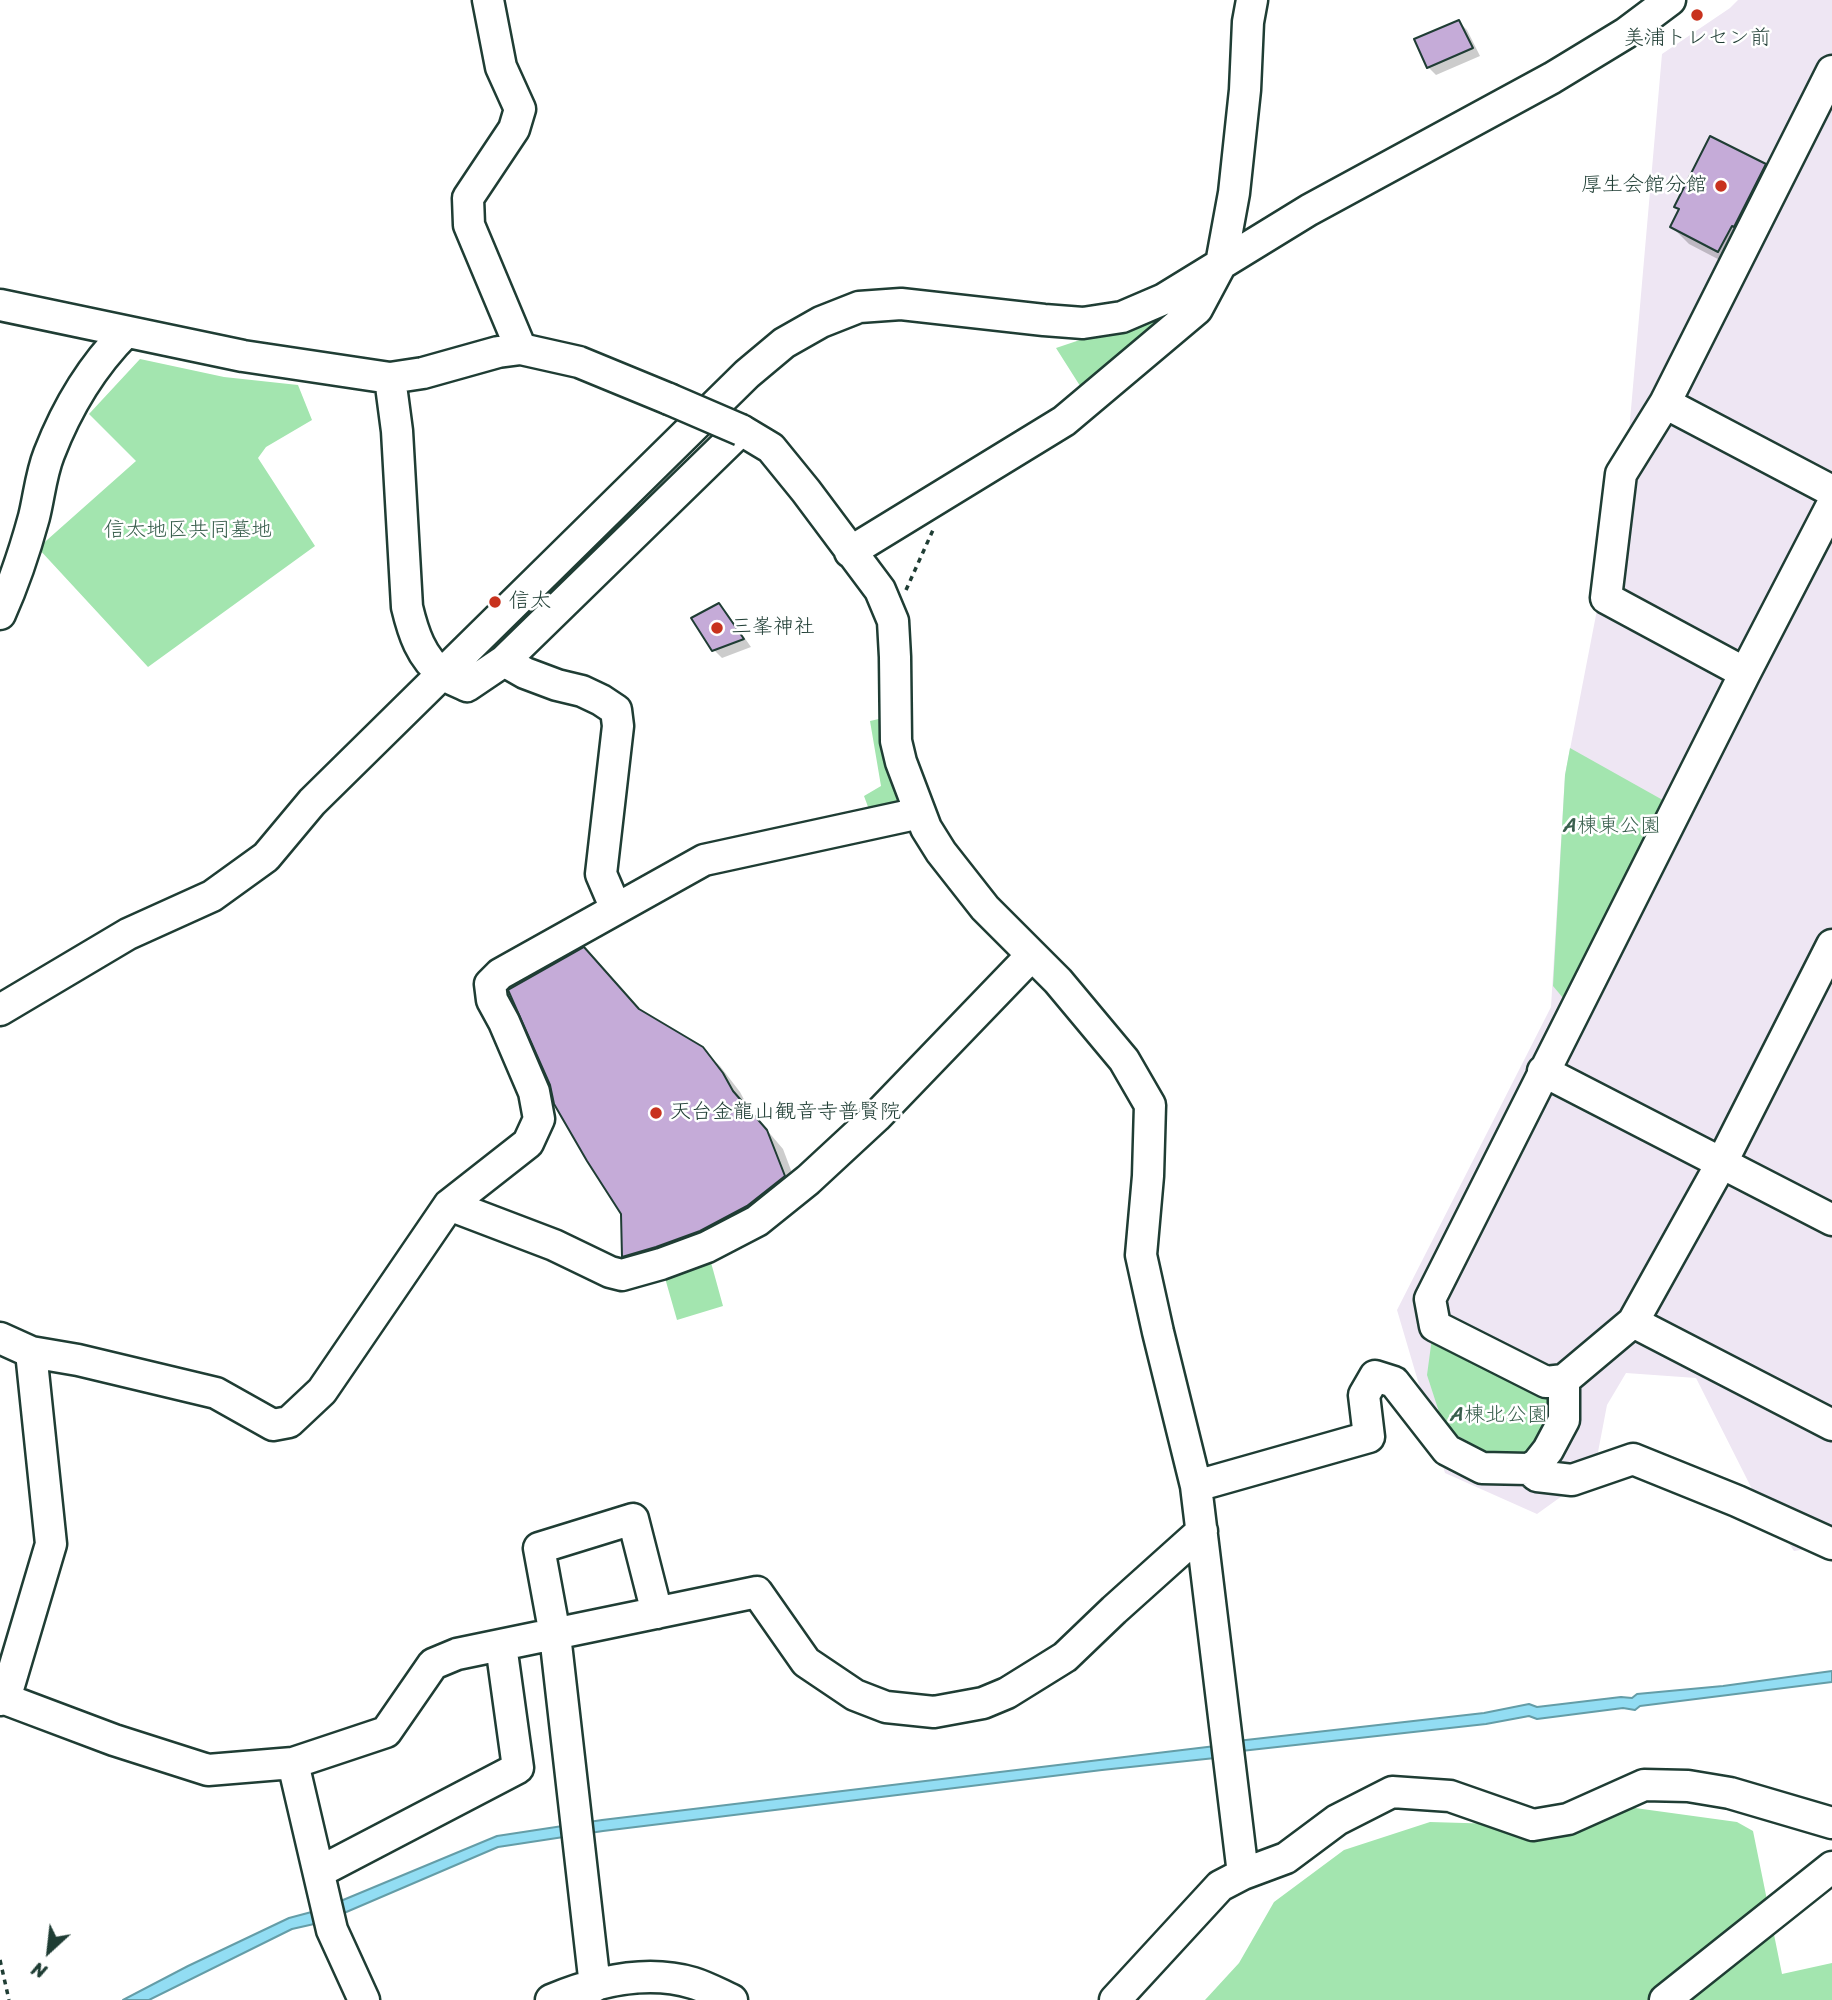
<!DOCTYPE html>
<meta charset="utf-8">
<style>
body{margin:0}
#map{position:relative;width:1832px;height:2000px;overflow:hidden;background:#fff;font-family:Sriracha,sans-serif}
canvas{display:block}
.north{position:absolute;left:14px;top:1916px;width:70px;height:70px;-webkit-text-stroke:5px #fff;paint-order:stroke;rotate:207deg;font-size:19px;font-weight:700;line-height:28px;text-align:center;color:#1f3d34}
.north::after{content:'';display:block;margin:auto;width:24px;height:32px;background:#1f3d34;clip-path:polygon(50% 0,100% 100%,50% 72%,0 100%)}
</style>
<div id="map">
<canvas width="1832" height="2000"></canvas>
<div class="north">N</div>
</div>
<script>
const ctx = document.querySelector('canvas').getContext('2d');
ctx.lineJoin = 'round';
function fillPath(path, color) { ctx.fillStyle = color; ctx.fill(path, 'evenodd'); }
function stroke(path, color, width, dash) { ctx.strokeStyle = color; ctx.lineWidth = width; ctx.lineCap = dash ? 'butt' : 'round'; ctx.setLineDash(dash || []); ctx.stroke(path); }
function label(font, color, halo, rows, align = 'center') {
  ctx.font = font + ' Sriracha,"Klee One",sans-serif'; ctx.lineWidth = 5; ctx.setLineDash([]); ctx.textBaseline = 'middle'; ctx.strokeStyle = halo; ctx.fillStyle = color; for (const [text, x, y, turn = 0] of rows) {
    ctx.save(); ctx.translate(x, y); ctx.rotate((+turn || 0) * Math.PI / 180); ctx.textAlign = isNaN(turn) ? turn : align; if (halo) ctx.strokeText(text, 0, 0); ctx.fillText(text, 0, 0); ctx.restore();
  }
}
const built = new Path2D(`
 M 1738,0 L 1832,0 L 1832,1545 L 1794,1551 L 1752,1489 L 1696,1378 L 1626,1373 L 1607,1405 L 1594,1473 L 1537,1514 L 1445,1473 L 1397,1310 L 1551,1007 L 1565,775 L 1627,455 L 1662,54 L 1730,8 Z`);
const green = new Path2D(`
 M 1181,306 L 1089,400 L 1056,348 Z
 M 140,359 L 224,377 L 298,385 L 312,420 L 266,447 L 258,458 L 315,546 L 148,667 L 38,548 L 136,461 L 89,414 Z
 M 896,715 L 920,813 L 874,823 L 864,796 L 881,786 L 870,721 Z
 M 1570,748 L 1677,808 L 1574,1011 L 1553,986 L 1565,775 Z
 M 707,1248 L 723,1306 L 677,1320 L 661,1264 Z
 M 1432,1338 L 1556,1401 L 1544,1450 L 1509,1466 L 1455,1434 L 1440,1415 L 1427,1375 Z
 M 1635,1808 L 1737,1822 L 1753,1831 L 1782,1974 L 1832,1963 L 1832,2000 L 1205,2000 L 1239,1963 L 1274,1902 L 1344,1850 L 1430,1822 L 1533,1825 Z`);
const water = new Path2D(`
 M 1832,1671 L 1832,1682 L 1640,1706 L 1635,1710 L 1623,1708 L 1537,1719 L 1529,1716 L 1486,1724 L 1241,1751 L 1234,1756 L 1102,1770 L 603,1831 L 498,1847 L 323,1922 L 292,1929 L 149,2000 L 123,2000 L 188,1966 L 289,1918 L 319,1910 L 497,1836 L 602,1820 L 1232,1744 L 1237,1741 L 1484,1713 L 1529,1704 L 1537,1707 L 1621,1697 L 1632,1698 L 1637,1694 L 1723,1686 Z`);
const shadow = new Path2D(`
 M 1459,22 L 1467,30 L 1480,56 L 1436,75 L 1428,67 Z
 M 1764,166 L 1781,182 L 1735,268 L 1689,244 L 1672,227 L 1680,210 L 1676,207 Z
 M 719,605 L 727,613 L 751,647 L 722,658 L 714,650 Z
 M 642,1013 L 702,1049 L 720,1066 L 740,1092 L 749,1109 L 783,1149 L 800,1194 L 640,1273 L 623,1256 L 622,1214 L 552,1085 Z`);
const building = new Path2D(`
 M 1459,20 L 1473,48 L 1427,68 L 1414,39 Z
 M 1710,136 L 1766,164 L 1734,227 L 1732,226 L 1718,252 L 1670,227 L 1679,209 L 1674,207 Z
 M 719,603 L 744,639 L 712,651 L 691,618 Z
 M 584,947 L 639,1009 L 703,1047 L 723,1073 L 733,1091 L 767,1130 L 785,1176 L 747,1206 L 700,1231 L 656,1247 L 622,1257 L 621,1214 L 587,1161 L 554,1104 L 550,1085 L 508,990 Z`);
const path = new Path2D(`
 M 906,590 L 933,530
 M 0,1960 L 9,2000`);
const minor = new Path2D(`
 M 488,0 L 501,67 L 520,109 L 514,129 L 468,198 L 469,225 L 521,349
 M 0,305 L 243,356 L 390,378 L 423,373 L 498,352 L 521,349 L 579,362 L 669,399
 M 390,378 L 397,431 L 407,607 C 413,632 421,658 443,674 C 450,679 459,682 467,686 L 504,661 L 741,430 L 771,448 L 806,491 L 880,590 L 893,621 L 895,657 L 896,741 L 901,762 L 926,828 L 941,852 L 985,908 L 1058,981 L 1124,1060 L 1150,1105 L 1148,1176 L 1141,1255 L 1158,1332 L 1196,1486 L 1243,1874
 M 1665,403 L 1832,491
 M 1832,505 L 1745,673 L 1430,1299 L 1435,1326 L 1546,1382 L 1564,1380 L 1633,1322 L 1721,1164 L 1832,945
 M 850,552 L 1064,421 L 1197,309 L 1221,264 L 1234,193 L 1245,90 L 1248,22 L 1252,0
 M 0,614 C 14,583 25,550 34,517 C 39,497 41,474 49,454 C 66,410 92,366 126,332
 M 504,661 L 525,673 L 557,685 L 582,691 L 601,700 L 616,710 L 618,726 L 601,874 L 616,909
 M 1745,673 L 1606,598 L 1621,474 L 1665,403 L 1832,71
 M 0,1010 L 128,934 L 212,896 L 266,857 L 312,802 L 747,374 L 784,343 L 821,322 L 859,307 L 901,304 L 1044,320 L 1083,323 L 1122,317 L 1164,299 L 1309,210 L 1552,78 L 1626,33 L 1670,0
 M 1543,1071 L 1832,1220
 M 449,1205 L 554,1245 L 610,1272 L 622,1275 L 661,1264 L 707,1247 L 757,1221 L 808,1180 L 876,1117 L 1032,955
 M 1633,1322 L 1832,1425
 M 0,1338 L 31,1352 L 78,1360 L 216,1393 L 273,1425 L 289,1422 L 322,1391 L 449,1205 L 528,1143 L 539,1119 L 534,1092 L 504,1022 L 492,1000 L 490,984 L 500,974 L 704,860 L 920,813
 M 1529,1469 L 1537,1476 L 1572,1480 L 1633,1459 L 1737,1501 L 1832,1544
 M 1196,1486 L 1369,1437 L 1364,1395 L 1375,1376 L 1394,1382 L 1447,1450 L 1482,1468 L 1529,1469 L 1537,1464 L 1548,1450 L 1564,1420 L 1564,1380
 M 5,1699 L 51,1544 L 31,1352
 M 0,1700 L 5,1699 L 114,1740 L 208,1770 L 293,1763 L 386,1732 L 433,1664 L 457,1654 L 757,1592 L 806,1662 L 855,1695 L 886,1707 L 934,1712 L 983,1703 L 1007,1693 L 1065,1657 L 1114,1610 L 1202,1531
 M 293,1763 L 332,1930 L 364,2000
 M 319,1872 L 518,1768 L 501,1645
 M 595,1986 L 555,1635 L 539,1548 L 633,1519 L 657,1613
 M 551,2000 C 594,1982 646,1969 693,1983 C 706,1987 719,1994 732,2000
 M 1115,2000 L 1220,1886 L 1243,1874 L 1286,1858 L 1337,1820 L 1392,1792 L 1450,1796 L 1533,1825 L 1568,1819 L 1644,1785 L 1688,1786 L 1730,1793 L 1832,1823
 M 1665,2000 L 1832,1867`);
const minorBridge = new Path2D(`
 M 669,399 L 741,430`);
const markers = [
 [1697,15,7,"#c8321e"],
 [1721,186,7,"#c8321e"],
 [495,602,7,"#c8321e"],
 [717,628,7,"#c8321e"],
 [656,1113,7,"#c8321e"]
];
const poiNames = [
 ["美浦トレセン前",1697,39,"center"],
 ["厚生会館分館",1707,186,"right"],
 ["信太",509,602],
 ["三峯神社",731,628],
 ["天台金龍山観音寺普賢院",670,1113]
];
const parkNames = [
 ["信太地区共同墓地",188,531],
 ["A棟東公園",1612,827],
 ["A棟北公園",1499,1416]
];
fillPath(built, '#eee6f3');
fillPath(green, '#a3e5af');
fillPath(water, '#92ddf3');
stroke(water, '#649da7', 2);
fillPath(shadow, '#0003');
fillPath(building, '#c5abd8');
stroke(building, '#1f3d34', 2);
stroke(minor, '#1f3d34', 35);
stroke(path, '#1f3d34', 3.5, [5, 5]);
stroke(minor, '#fff', 30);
stroke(minorBridge, '#1f3d34', 35, []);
stroke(minorBridge, '#fff', 30);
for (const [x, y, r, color] of markers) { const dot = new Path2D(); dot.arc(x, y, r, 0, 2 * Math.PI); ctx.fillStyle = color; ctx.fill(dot); stroke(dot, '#fff', 2.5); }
label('21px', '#1f3d34', '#fff', poiNames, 'left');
label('21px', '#395f4d', '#fff', parkNames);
</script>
